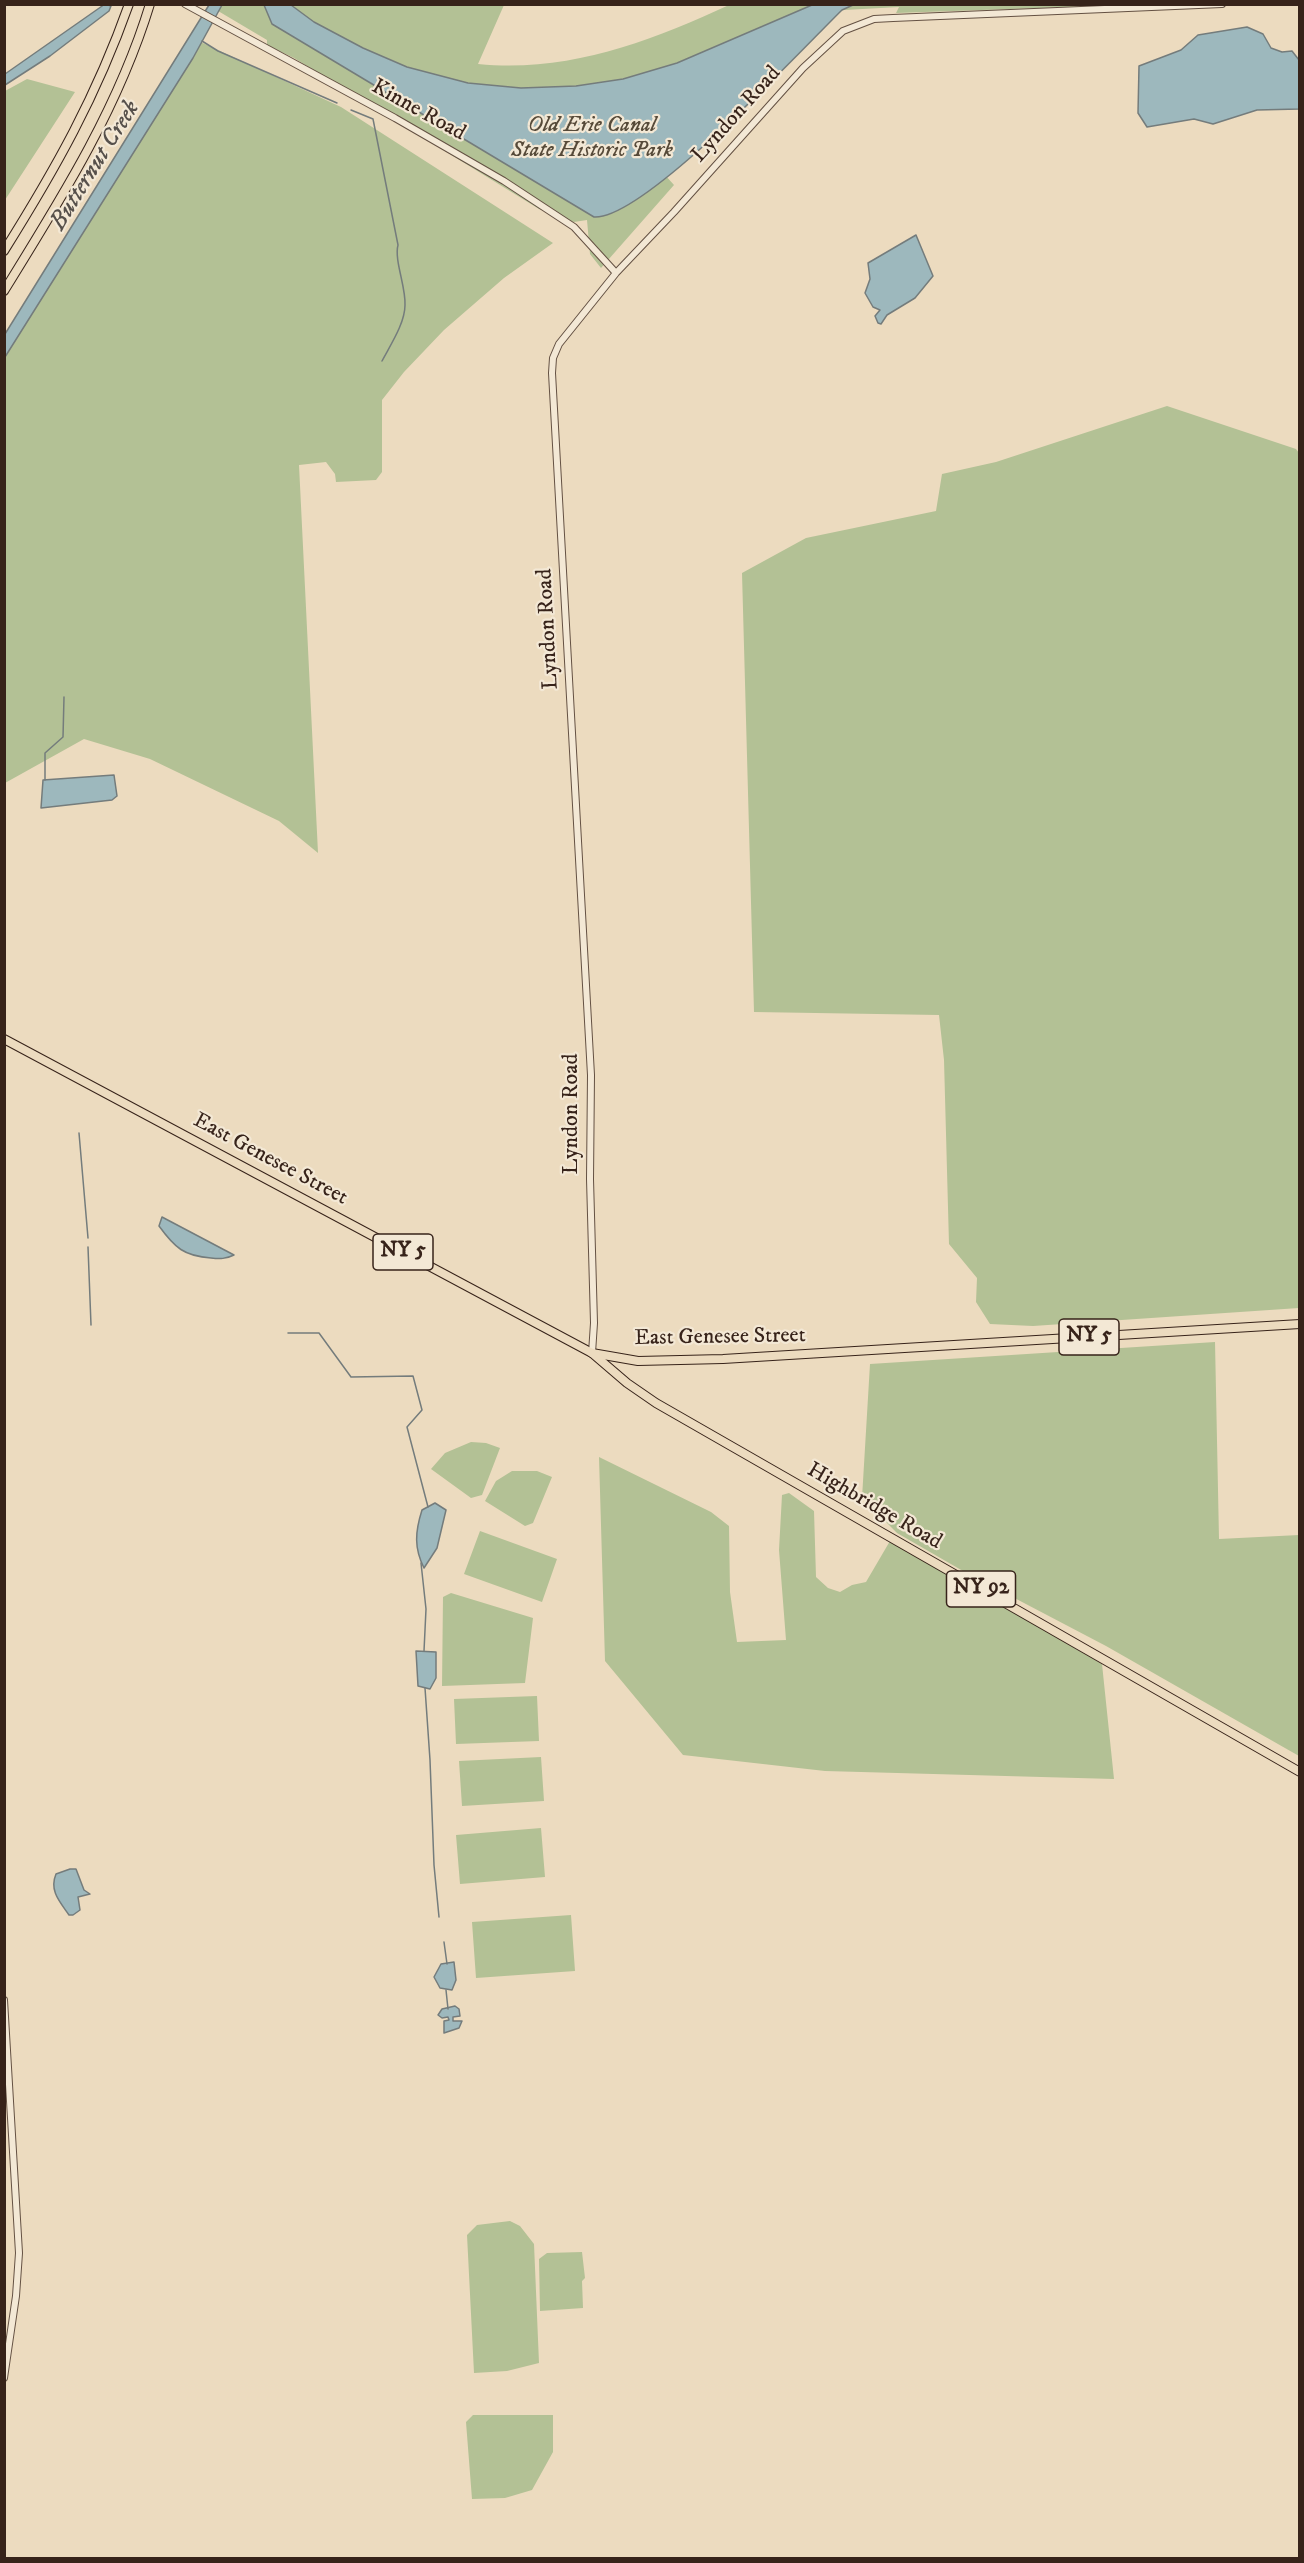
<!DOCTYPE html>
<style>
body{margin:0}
#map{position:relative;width:1304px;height:2563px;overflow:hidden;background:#ecdbbf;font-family:"IM FELL DW Pica",serif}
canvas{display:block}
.frame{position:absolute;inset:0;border:6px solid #37231a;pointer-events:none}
</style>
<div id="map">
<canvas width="1304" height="2563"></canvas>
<div class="frame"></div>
</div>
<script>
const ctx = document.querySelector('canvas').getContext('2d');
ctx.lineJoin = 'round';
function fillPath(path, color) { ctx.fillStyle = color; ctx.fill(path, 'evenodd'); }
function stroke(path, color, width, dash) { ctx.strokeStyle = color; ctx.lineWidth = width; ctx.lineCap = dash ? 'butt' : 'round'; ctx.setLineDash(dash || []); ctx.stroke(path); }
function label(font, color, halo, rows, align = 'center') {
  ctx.font = font + ' "IM FELL DW Pica",serif'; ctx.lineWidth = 4.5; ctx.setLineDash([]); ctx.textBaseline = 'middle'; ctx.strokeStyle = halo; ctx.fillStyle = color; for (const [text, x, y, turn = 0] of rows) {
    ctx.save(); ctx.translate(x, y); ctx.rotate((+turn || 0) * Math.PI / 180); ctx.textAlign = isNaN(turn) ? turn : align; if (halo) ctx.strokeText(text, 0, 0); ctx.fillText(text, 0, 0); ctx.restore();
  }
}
const green = new Path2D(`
 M 208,5 L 504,5 L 478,64 C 567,73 649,42 729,5 L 1124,5 L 896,13 L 899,7 L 826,11 L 665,175 L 674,185 L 601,268 L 590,254 L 587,220 L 574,222 L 539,209 L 294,58 L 267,45 L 267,40 Z
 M 194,39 L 341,107 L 553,243 L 504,278 L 444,330 L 404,372 L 382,400 L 382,472 L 376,480 L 336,482 L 335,474 L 326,462 L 299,465 L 318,853 L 279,821 L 150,759 L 84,739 L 5,783 L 4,345 Z
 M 27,79 L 75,92 L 5,200 L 5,91 Z
 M 1167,406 L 1296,449 L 1299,453 L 1299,1308 L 1033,1326 L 990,1324 L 976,1302 L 977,1278 L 949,1244 L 944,1060 L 939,1015 L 754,1012 L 742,573 L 806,538 L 936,511 L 942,474 L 996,462 Z
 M 1215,1342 L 1219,1539 L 1299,1535 L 1299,1756 L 1106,1646 L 963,1571 L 897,1533 L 862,1498 L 870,1364 Z
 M 471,1442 L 486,1443 L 500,1448 L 482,1495 L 471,1498 L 431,1469 L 445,1453 Z
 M 599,1457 L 711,1512 L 729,1526 L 730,1592 L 737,1642 L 786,1640 L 779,1550 L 782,1495 L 789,1493 L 814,1511 L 816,1577 L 828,1588 L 840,1592 L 852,1585 L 866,1582 L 890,1541 L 1102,1664 L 1114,1779 L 825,1771 L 683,1755 L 605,1661 Z
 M 512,1471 L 537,1471 L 552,1477 L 533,1523 L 525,1526 L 485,1501 L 496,1481 Z
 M 480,1531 L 557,1559 L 542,1602 L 464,1574 Z
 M 451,1593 L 533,1618 L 525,1683 L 442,1686 L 443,1597 Z
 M 537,1696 L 539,1741 L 456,1744 L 454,1699 Z
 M 541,1757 L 544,1801 L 462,1806 L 459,1761 Z
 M 541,1828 L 545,1877 L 460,1884 L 456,1835 Z
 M 571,1915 L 575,1971 L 476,1978 L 472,1922 Z
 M 510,2221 L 520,2226 L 534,2244 L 539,2363 L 507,2371 L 474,2373 L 467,2235 L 477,2225 Z
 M 582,2252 L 585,2278 L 582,2281 L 583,2308 L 540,2311 L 539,2259 L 547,2253 Z
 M 473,2415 L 553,2415 L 553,2452 L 532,2490 L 505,2498 L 472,2499 L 466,2422 Z`);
const water = new Path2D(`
 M 105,4 L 111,6 L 109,11 L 50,56 L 5,85 L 5,74 Z
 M 209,5 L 222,5 L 193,58 L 5,357 L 5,334 Z
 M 264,5 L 291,5 L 314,22 L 363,48 L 407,67 L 468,83 L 521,88 L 576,86 L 623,79 L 677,63 L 812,5 L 853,5 L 842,10 C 801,50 644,220 594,217 L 272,24 Z
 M 1247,27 L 1263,34 L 1271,48 L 1282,52 L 1292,51 L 1299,60 L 1299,109 L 1257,110 L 1213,124 L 1194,119 L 1147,127 L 1138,113 L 1139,66 L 1181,50 L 1198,35 Z
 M 916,235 L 933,276 L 915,298 L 887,315 L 881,324 L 878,323 L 875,316 L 880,310 L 873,307 L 865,293 L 870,279 L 868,263 Z
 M 114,775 L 117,796 L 112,800 L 41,808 L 43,780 Z
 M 162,1217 L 234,1255 C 226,1259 220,1259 211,1258 C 184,1256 175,1248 159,1226 Z
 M 435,1503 L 446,1510 L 437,1548 L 424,1568 C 414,1548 415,1532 422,1510 Z
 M 416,1651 L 436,1652 L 436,1678 L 430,1689 L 418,1686 Z
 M 70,1869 L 76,1869 L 84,1890 L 90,1894 L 78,1897 L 80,1910 L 73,1915 L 69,1915 C 60,1902 49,1891 56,1874 Z
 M 454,1962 L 456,1980 L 452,1990 L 440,1988 L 434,1977 L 441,1964 Z
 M 455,2006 L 459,2009 L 460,2016 L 453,2017 L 453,2021 L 462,2021 L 459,2028 L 444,2033 L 444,2021 L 449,2020 L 448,2017 L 442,2018 L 438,2015 L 442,2009 Z`);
const stream = new Path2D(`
 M 202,41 L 218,51 L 337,103
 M 351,110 L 373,119 L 398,245 C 394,260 406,287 405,305 C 405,323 391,344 382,361
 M 45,780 L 45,753 L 63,737 L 64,697
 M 79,1133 L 88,1238
 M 88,1247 L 91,1325
 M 288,1333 L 319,1333 L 351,1377 L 413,1376 L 422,1410 L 407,1427 L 428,1507
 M 421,1563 L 426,1609 L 424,1651
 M 425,1688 L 430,1760 L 434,1865 L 439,1917
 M 444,1942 L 447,1964
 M 446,1990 L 448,2009`);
const tertiary = new Path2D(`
 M 185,4 L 395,118 L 504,181 L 574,227 L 616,273
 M 592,1353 L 594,1323 L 590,1179 L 591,1075 L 552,373 L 553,358 L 559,344 L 616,273 L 674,212 L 803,68 L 843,31 L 874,19 L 893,18 L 1222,4
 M 4,2000 L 19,2253 L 16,2296 L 4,2378`);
const primary = new Path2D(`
 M 592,1353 L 638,1361 L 723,1359 L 1300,1324`);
const trunk = new Path2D(`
 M 4,1039 L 592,1353 L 627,1383 L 656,1403 L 1300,1772`);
const motorway = new Path2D(`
 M 4,251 C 56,168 96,97 129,4
 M 4,291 C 61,199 118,109 150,4`);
const shields = [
 [403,1252,60],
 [1089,1337,60],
 [981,1589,69]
];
const shieldNames = [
 ["NY 5",403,1252],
 ["NY 5",1089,1337],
 ["NY 92",981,1589]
];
const streetNames = [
 ["Kinne Road",418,111,29],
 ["Lyndon Road",737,115,-48],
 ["Lyndon Road",549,629,-93],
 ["Lyndon Road",572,1114,-90],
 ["East Genesee Street",270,1160,28],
 ["East Genesee Street",720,1338,-1],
 ["Highbridge Road",874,1507,30]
];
const parkNames = [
 ["Old Erie Canal",592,126],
 ["State Historic Park",592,151]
];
const waterNames = [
 ["Butternut Creek",96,166,-58]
];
fillPath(green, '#b3c195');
fillPath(water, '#9db8bd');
stroke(water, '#747c7c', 1.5);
stroke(stream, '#747c7c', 1.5);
stroke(tertiary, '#645143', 8);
stroke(primary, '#37231a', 10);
stroke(trunk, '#37231a', 10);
stroke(motorway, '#37231a', 10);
stroke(tertiary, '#f3e8d5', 6);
stroke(primary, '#ecdbbf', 8);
stroke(trunk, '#ecdbbf', 8);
stroke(motorway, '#ecdbbf', 8);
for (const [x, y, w] of shields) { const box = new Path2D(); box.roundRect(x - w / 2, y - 18, w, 36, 4.5); ctx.fillStyle = '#f3e8d5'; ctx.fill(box); stroke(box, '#37231a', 1.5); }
label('bold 21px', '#37231a', null, shieldNames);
label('22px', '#37231a', '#f3e8d5', streetNames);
label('italic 22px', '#564a39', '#f3e8d5', parkNames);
label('italic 24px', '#56504b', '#f3e8d5', waterNames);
</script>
